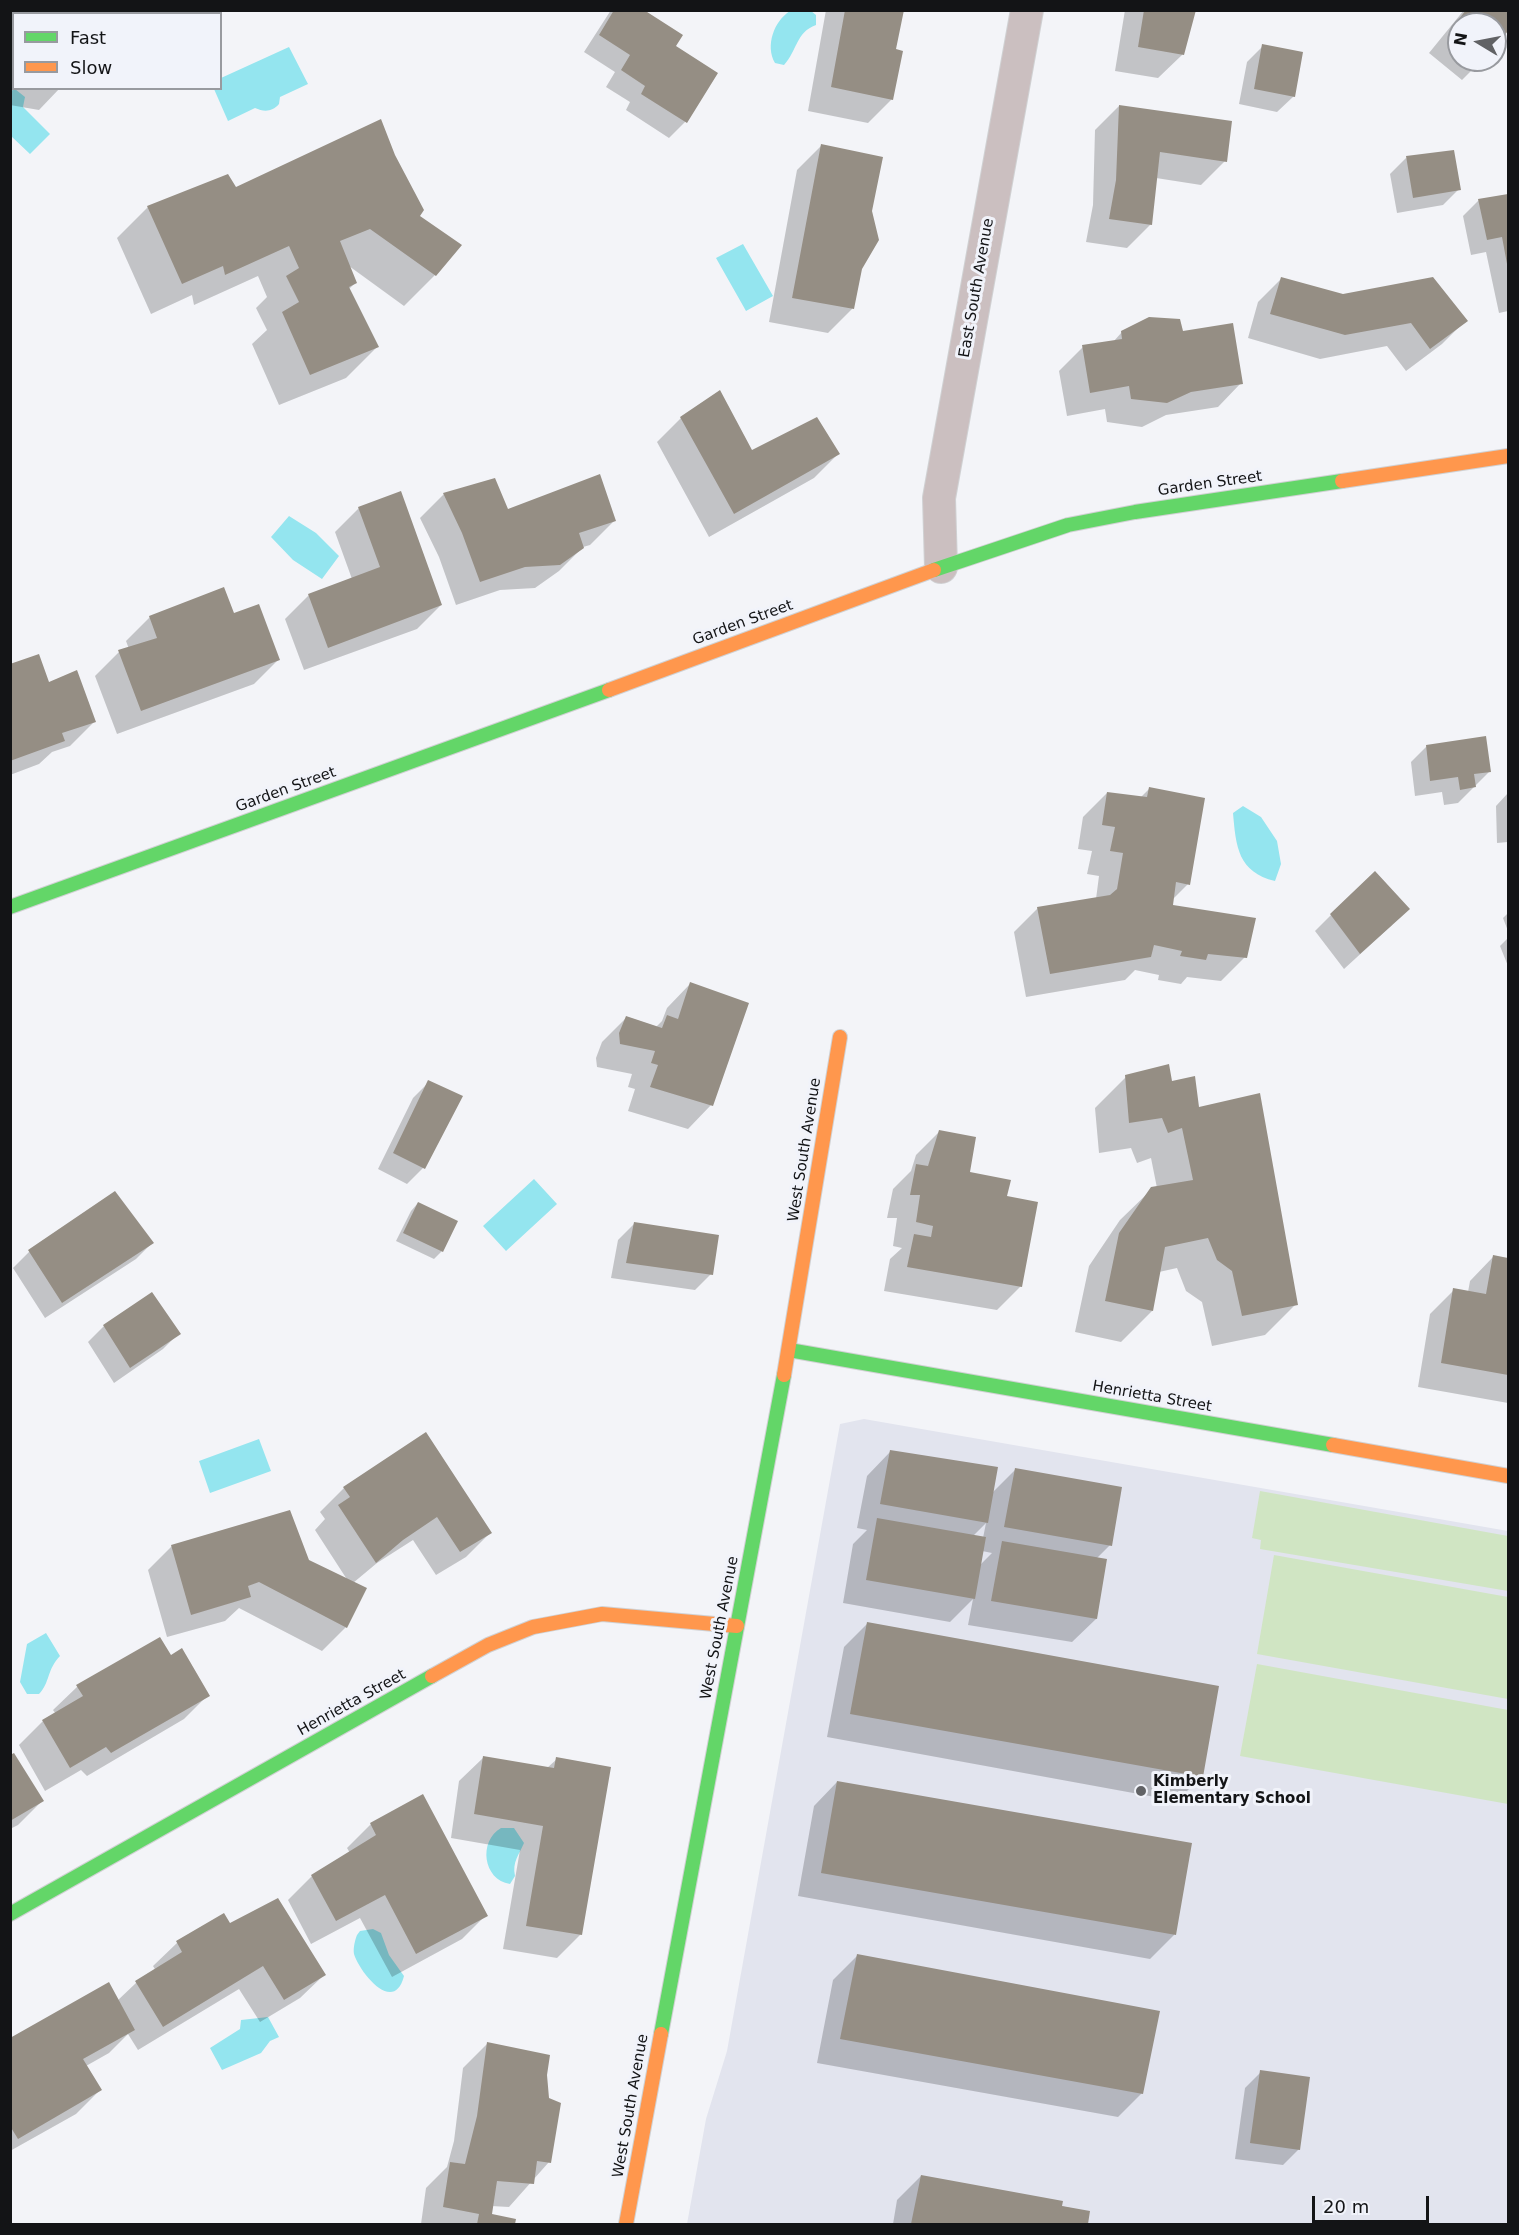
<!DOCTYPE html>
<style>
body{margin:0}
#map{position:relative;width:1519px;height:2235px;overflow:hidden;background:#f3f4f8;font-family:"DejaVu Sans",sans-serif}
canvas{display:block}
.frame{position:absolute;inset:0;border:12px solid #131416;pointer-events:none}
.legend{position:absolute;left:12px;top:12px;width:210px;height:78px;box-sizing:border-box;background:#f1f3fa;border:2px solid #989a9f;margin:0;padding:8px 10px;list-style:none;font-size:18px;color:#131416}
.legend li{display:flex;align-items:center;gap:12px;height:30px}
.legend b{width:30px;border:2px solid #989a9f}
.north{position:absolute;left:1447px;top:12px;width:60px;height:60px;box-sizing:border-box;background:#f1f3fa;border:2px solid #989a9f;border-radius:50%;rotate:280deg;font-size:16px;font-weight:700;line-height:24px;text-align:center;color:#131416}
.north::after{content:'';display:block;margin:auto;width:21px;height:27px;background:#616265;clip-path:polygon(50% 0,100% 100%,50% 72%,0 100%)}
.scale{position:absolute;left:1312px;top:2196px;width:117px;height:27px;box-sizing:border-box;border:3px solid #131416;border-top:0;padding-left:8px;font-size:18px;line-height:21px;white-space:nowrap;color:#131416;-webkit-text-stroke:4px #f1f3fa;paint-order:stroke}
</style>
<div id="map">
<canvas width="1519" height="2235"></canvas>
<div class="frame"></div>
<ul class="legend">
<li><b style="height:8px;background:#63d668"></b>Fast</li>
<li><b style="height:8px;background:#ff974d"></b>Slow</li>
</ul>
<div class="north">N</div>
<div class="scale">20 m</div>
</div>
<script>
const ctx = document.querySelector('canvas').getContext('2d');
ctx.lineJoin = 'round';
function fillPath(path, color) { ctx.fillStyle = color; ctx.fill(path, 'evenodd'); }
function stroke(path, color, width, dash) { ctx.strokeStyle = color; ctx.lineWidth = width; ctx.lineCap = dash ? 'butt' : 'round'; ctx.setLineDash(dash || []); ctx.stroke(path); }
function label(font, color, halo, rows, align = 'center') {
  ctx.font = font + ' "DejaVu Sans",sans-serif'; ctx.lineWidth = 6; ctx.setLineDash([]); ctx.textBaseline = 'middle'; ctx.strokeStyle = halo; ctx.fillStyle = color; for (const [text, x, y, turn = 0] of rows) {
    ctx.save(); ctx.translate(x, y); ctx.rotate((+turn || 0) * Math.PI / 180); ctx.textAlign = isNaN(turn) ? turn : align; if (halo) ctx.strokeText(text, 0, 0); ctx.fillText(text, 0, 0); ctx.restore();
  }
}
const built = new Path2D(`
 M 864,1419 L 1508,1531 L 1508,2224 L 687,2224 L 706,2119 L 727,2051 L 840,1424 Z`);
const green = new Path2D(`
 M 1260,1491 L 1508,1536 L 1508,1591 L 1260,1549 L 1261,1540 L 1252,1538 Z
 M 1274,1555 L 1508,1597 L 1508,1699 L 1257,1654 Z
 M 1257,1664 L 1508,1710 L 1508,1804 L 1240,1756 Z`);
const water = new Path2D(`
 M 790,11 L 811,11 L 816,15 L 816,25 C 796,32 797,51 784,65 L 775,63 C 765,46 774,21 790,11 Z
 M 289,47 L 308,84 L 280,97 L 279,104 C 272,112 264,112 255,108 L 228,121 L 214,89 L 220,88 L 221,78 Z
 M 15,89 L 25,97 L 23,107 L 50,134 L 30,154 L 11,136 L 11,91 Z
 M 743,244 L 773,296 L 746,311 L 716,258 Z
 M 289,516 L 316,533 L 339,556 L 322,579 L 293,560 L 271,537 Z
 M 1243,806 L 1261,817 L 1277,841 L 1281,864 L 1275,881 C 1238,872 1236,847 1233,813 Z
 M 534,1179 L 557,1204 L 506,1251 L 483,1226 Z
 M 259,1439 L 271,1471 L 210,1493 L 199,1461 Z
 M 46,1633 L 60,1656 C 47,1669 50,1683 39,1694 L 27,1694 L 20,1682 L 27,1644 Z
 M 501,1828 L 514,1828 L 524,1843 C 519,1855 512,1862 515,1876 L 510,1884 C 483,1880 478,1841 501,1828 Z
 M 373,1929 L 381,1933 L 389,1955 L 404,1976 C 394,2015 360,1973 354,1954 C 353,1948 355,1940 357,1935 L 360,1931 Z
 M 268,2017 L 279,2037 L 270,2041 L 261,2053 L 222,2070 L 210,2048 L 240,2029 L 241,2020 Z`);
const shadow = new Path2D(`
 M 234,10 L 285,10 L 283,12 Z
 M 611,10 L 641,10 L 673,47 L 685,122 L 669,138 L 626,110 L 630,102 L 606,87 L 615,72 L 584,52 Z
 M 826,10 L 902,10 L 894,50 L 892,99 L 868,123 L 808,111 Z
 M 1125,10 L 1195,10 L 1182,55 L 1158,78 L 1115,71 Z
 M 1464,10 L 1508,10 L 1508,28 L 1495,45 L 1495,24 L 1459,24 L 1459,60 L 1482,60 L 1462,80 L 1429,53 Z
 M 10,15 L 14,16 L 14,88 L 60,88 L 39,110 L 10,105 Z
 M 1263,46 L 1294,96 L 1277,112 L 1239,104 L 1247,62 Z
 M 1119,106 L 1225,161 L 1201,185 L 1156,178 L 1151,224 L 1127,248 L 1086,242 L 1093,205 L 1095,130 Z
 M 821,146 L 860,269 L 852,309 L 828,333 L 769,322 L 797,170 Z
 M 1406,158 L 1459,189 L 1443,205 L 1397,213 L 1390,174 Z
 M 235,189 L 418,216 L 435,275 L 404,306 L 349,266 L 356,282 L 349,289 L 377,347 L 346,378 L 279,405 L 252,344 L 267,330 L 256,308 L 267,297 L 258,276 L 194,305 L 192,295 L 151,314 L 117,238 L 148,207 Z
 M 1508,195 L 1508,311 L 1499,313 L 1486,252 L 1471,255 L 1463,216 L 1479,200 Z
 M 1282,278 L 1343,295 L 1466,320 L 1442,344 L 1406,371 L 1387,346 L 1320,359 L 1248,338 L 1258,302 Z
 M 1122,332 L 1182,333 L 1241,383 L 1218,407 L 1166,415 L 1142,427 L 1107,422 L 1105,409 L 1067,416 L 1059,371 L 1083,347 L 1113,342 Z
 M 681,418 L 751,452 L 838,454 L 814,478 L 709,537 L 657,442 Z
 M 444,494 L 508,511 L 614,521 L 590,545 L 583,547 L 559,571 L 535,588 L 500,590 L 456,605 L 439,557 L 420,518 Z
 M 359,508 L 441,605 L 417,629 L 304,670 L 285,619 L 309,595 L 352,579 L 335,532 Z
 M 233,615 L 278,660 L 254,684 L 117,734 L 95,676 L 119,652 L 129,649 L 126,641 L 150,617 Z
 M 10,666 L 48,684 L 94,722 L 70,746 L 52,752 L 39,764 L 10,775 Z
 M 1427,746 L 1489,772 L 1458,803 L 1444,805 L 1442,792 L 1415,796 L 1411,762 Z
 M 1149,789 L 1188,884 L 1172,900 L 1171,907 L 1245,957 L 1221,981 L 1187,977 L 1181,984 L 1158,980 L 1159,975 L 1135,970 L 1125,980 L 1026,997 L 1014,932 L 1038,908 L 1096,899 L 1099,876 L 1087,874 L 1092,851 L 1078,849 L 1083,817 L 1107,793 L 1140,798 Z
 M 1508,793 L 1508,842 L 1497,843 L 1496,806 Z
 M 1508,913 L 1508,931 L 1503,918 Z
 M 1331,915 L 1392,925 L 1344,969 L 1315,931 Z
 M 1508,938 L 1508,966 L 1500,946 Z
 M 690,984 L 711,1105 L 688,1129 L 628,1111 L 635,1089 L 628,1087 L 632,1074 L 597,1067 L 596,1058 L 602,1042 L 626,1018 L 656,1027 L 662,1021 L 667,1008 Z
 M 1126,1077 L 1171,1083 L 1198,1109 L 1296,1304 L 1265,1335 L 1212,1346 L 1202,1302 L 1186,1291 L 1177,1268 L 1159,1272 L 1152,1311 L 1121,1342 L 1075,1332 L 1089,1266 L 1120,1220 L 1152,1189 L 1157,1188 L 1151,1158 L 1137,1163 L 1131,1148 L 1099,1153 L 1095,1108 Z
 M 429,1082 L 423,1168 L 407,1184 L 378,1169 L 413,1098 Z
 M 940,1131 L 968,1173 L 1005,1197 L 1021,1286 L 997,1310 L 884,1291 L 890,1259 L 902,1248 L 893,1246 L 897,1218 L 887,1218 L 893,1189 L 911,1171 L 916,1155 Z
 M 418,1203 L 456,1221 L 442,1251 L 434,1259 L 396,1241 L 411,1211 Z
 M 634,1224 L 711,1274 L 695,1290 L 611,1278 L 618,1240 Z
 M 152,1243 L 136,1259 L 45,1318 L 13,1268 L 29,1252 Z
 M 1493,1257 L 1508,1260 L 1508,1403 L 1418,1387 L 1430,1314 L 1454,1290 L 1468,1292 L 1470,1281 Z
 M 104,1326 L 179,1333 L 163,1349 L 114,1383 L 88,1342 Z
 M 425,1435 L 490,1533 L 466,1557 L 436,1575 L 413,1540 L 377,1563 L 353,1583 L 346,1627 L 322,1651 L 239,1608 L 225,1621 L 167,1637 L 148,1570 L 172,1546 L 307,1561 L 348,1581 L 315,1530 L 325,1519 L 320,1512 L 344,1488 Z
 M 890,1452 L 992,1493 L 1015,1470 L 1110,1545 L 1096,1559 L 1096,1619 L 1072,1642 L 968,1625 L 973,1599 L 950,1622 L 843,1603 L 853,1544 L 867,1530 L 857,1528 L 867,1476 ZM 986,1523 L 983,1538 L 973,1536 ZM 982,1551 L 992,1553 L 979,1566 Z
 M 868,1623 L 1217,1687 L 1201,1777 L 1177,1801 L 827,1737 L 844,1647 Z
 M 170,1657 L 208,1695 L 184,1719 L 87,1776 L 81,1770 L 45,1791 L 19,1745 L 43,1721 L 56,1714 L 53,1710 L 77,1687 Z
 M 10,1757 L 42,1801 L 18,1825 L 10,1829 Z
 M 483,1758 L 547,1768 L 557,1759 L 581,1934 L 557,1958 L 503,1949 L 520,1850 L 451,1838 L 459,1781 Z
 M 837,1782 L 1190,1845 L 1174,1935 L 1150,1959 L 798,1896 L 814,1806 Z
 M 371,1824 L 486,1915 L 462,1939 L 392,1977 L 360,1918 L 311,1944 L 288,1900 L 312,1876 L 350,1853 L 347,1848 Z
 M 229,1925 L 324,1975 L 300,1998 L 260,2022 L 239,1989 L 138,2050 L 128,2034 L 109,2053 L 86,2066 L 100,2090 L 76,2114 L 10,2151 L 10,2040 L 117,2001 L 136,1983 L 156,1971 L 153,1966 L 177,1943 Z
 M 857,1956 L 1142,2093 L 1118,2117 L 817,2063 L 833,1980 Z
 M 487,2044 L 546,2075 L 549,2162 L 509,2207 L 491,2206 L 490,2215 L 514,2220 L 513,2224 L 421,2224 L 426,2188 L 447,2167 L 454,2141 L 463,2068 Z
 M 1261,2072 L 1299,2149 L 1283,2165 L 1235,2159 L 1245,2088 Z
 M 921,2176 L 1089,2212 L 1086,2224 L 893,2224 L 897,2200 Z`);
const building = new Path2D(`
 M 614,10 L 644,10 L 683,35 L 676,46 L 718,73 L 687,123 L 641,94 L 645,86 L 621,70 L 630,55 L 599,35 Z
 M 845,10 L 904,10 L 896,49 L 903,51 L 893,100 L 831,87 Z
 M 1144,10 L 1196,10 L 1184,55 L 1138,47 Z
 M 1466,10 L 1508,10 L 1508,31 L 1495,47 L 1495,24 L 1459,24 L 1459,35 L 1451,29 Z
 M 10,14 L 14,14 L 14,60 L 10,60 Z
 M 1262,44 L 1303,52 L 1295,97 L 1254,89 Z
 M 1119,105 L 1232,121 L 1227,162 L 1160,152 L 1152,225 L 1109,219 L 1116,180 Z
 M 381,119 L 395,155 L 424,210 L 420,216 L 462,245 L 436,276 L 370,229 L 340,241 L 357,283 L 349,287 L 379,347 L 310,375 L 282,312 L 299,302 L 286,276 L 299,268 L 289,246 L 225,275 L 223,266 L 182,284 L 147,206 L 228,174 L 236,187 Z
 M 821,144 L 883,157 L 872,211 L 879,240 L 862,269 L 854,309 L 792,298 Z
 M 1454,150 L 1461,190 L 1413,198 L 1406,156 Z
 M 1508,194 L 1508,264 L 1507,264 L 1502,237 L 1487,240 L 1478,199 Z
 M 1281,277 L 1343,294 L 1433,277 L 1468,321 L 1430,349 L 1411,323 L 1345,335 L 1270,314 Z
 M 1149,317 L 1180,319 L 1183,331 L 1233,323 L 1243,384 L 1191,392 L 1167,403 L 1131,399 L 1129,386 L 1090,393 L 1082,345 L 1122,339 L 1121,331 Z
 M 720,390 L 752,450 L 817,417 L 840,454 L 734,514 L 680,417 Z
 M 600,474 L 616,521 L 579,533 L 584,548 L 560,565 L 525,567 L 480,582 L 462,533 L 443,493 L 495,478 L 508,509 Z
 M 401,491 L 442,605 L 328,648 L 308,594 L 380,567 L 358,507 Z
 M 224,587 L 234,613 L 259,604 L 280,660 L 141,711 L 118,650 L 157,638 L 149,616 Z
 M 39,654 L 49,682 L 77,670 L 96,722 L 62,733 L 65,741 L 10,761 L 10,664 Z
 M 1486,736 L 1491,772 L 1474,774 L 1476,787 L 1460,790 L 1458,777 L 1430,781 L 1426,745 Z
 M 1149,787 L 1205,798 L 1190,885 L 1176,882 L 1173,905 L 1256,918 L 1247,958 L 1208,954 L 1206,960 L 1180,956 L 1182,951 L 1154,945 L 1151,957 L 1050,974 L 1037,907 L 1110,895 L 1117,889 L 1123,853 L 1110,851 L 1115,827 L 1102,825 L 1107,792 L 1147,797 Z
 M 1375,871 L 1410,909 L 1360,954 L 1330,914 Z
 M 690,982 L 749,1003 L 713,1106 L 650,1087 L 658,1065 L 651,1063 L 655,1051 L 620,1044 L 619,1033 L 626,1016 L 662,1028 L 667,1015 L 678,1019 Z
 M 1169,1064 L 1172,1081 L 1195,1076 L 1199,1107 L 1260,1093 L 1298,1305 L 1242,1316 L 1232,1271 L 1217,1260 L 1208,1238 L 1165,1247 L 1153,1311 L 1105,1301 L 1119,1233 L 1151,1187 L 1193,1180 L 1182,1128 L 1168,1133 L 1162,1118 L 1129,1123 L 1125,1075 Z
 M 428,1080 L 463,1096 L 425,1169 L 393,1153 Z
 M 939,1130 L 976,1137 L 970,1172 L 1011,1180 L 1007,1196 L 1038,1202 L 1022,1287 L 907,1267 L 914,1234 L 931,1237 L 933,1226 L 916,1222 L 920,1195 L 910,1195 L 916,1164 L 928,1166 Z
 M 115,1191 L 154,1243 L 62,1303 L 28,1250 Z
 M 418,1202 L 458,1221 L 443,1252 L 403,1233 Z
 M 634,1222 L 719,1235 L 713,1275 L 626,1263 Z
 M 1493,1255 L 1508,1258 L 1508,1375 L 1441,1363 L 1453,1288 L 1486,1294 Z
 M 152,1292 L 181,1334 L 130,1368 L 103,1325 Z
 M 426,1432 L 492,1533 L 460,1552 L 437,1517 L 403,1540 L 376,1563 L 338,1505 L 350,1497 L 343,1487 Z
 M 890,1450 L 998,1467 L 988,1523 L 880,1504 Z
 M 1015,1468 L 1122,1487 L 1112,1546 L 1004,1527 Z
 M 290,1510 L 309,1560 L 367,1588 L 347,1628 L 259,1582 L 248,1586 L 251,1597 L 191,1615 L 171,1545 Z
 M 877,1518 L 986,1537 L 975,1599 L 866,1580 Z
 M 1002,1541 L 1107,1559 L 1097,1619 L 991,1601 Z
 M 867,1622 L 1219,1686 L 1203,1777 L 850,1714 Z
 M 160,1637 L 171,1655 L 182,1648 L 210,1696 L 111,1753 L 106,1747 L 70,1768 L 42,1720 L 83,1696 L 76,1685 Z
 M 14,1753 L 44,1801 L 10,1821 L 10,1755 Z
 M 483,1756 L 554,1768 L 556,1757 L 611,1767 L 582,1935 L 526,1926 L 543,1826 L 474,1814 Z
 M 837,1781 L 1192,1843 L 1176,1935 L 821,1873 Z
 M 423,1794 L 488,1916 L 416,1954 L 385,1895 L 336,1921 L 311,1875 L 376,1835 L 370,1823 Z
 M 278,1898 L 326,1975 L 284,2000 L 263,1966 L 163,2027 L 135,1981 L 182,1952 L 176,1941 L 224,1913 L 230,1923 Z
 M 857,1954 L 1160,2011 L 1143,2094 L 840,2039 Z
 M 109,1982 L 135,2030 L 83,2059 L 102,2090 L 18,2139 L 10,2126 L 10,2038 Z
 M 487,2042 L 550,2055 L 547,2075 L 549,2098 L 561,2103 L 551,2163 L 537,2161 L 534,2184 L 497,2181 L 492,2214 L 516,2219 L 515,2224 L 477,2224 L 479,2214 L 443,2207 L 450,2162 L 465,2164 L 477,2116 Z
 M 1260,2070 L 1310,2077 L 1300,2150 L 1250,2143 Z
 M 921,2175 L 1063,2201 L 1062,2206 L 1090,2211 L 1088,2224 L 911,2224 Z`);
const street = new Path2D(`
 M 941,567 L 939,498 L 1027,10`);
const fast = new Path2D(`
 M 934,570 L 1068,525 L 1135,512 L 1342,481
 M 10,907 L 609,690
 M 789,1350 L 1333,1445
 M 10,1914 L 432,1676
 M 661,2034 L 784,1375`);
const slow = new Path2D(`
 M 1342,481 L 1508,456
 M 609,690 L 934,570
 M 784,1375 L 840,1037
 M 1333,1445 L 1508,1476
 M 432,1676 L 488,1645 L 533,1627 L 602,1614 L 737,1626
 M 626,2224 L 661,2034`);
const markers = [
 [1141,1791,6,"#616265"]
];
const streetNames = [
 ["East South Avenue",977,288,-80],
 ["Garden Street",1210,484,-8],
 ["Garden Street",743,623,-20],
 ["Garden Street",286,790,-20],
 ["West South Avenue",805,1150,-81],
 ["Henrietta Street",1152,1397,10],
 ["West South Avenue",720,1628,-79],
 ["Henrietta Street",352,1703,-29],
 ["West South Avenue",631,2106,-80]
];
const poiNames = [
 ["Kimberly",1153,1782],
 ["Elementary School",1153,1799]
];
fillPath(built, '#e2e4ee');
fillPath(green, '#d0e5c3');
fillPath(water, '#94e5ef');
fillPath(shadow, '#0003');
fillPath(building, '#958e84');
stroke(street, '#d0d1d3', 34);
stroke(fast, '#d0d1d3', 16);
stroke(slow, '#d0d1d3', 16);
stroke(street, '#cbbfc0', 32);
stroke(fast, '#63d668', 14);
stroke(slow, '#ff974d', 14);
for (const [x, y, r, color] of markers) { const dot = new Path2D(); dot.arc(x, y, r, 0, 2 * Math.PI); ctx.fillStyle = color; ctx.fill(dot); stroke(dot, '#f1f3fa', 2); }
label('15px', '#131416', '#f1f3fa', streetNames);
label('bold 15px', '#131416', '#f1f3fa', poiNames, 'left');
</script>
